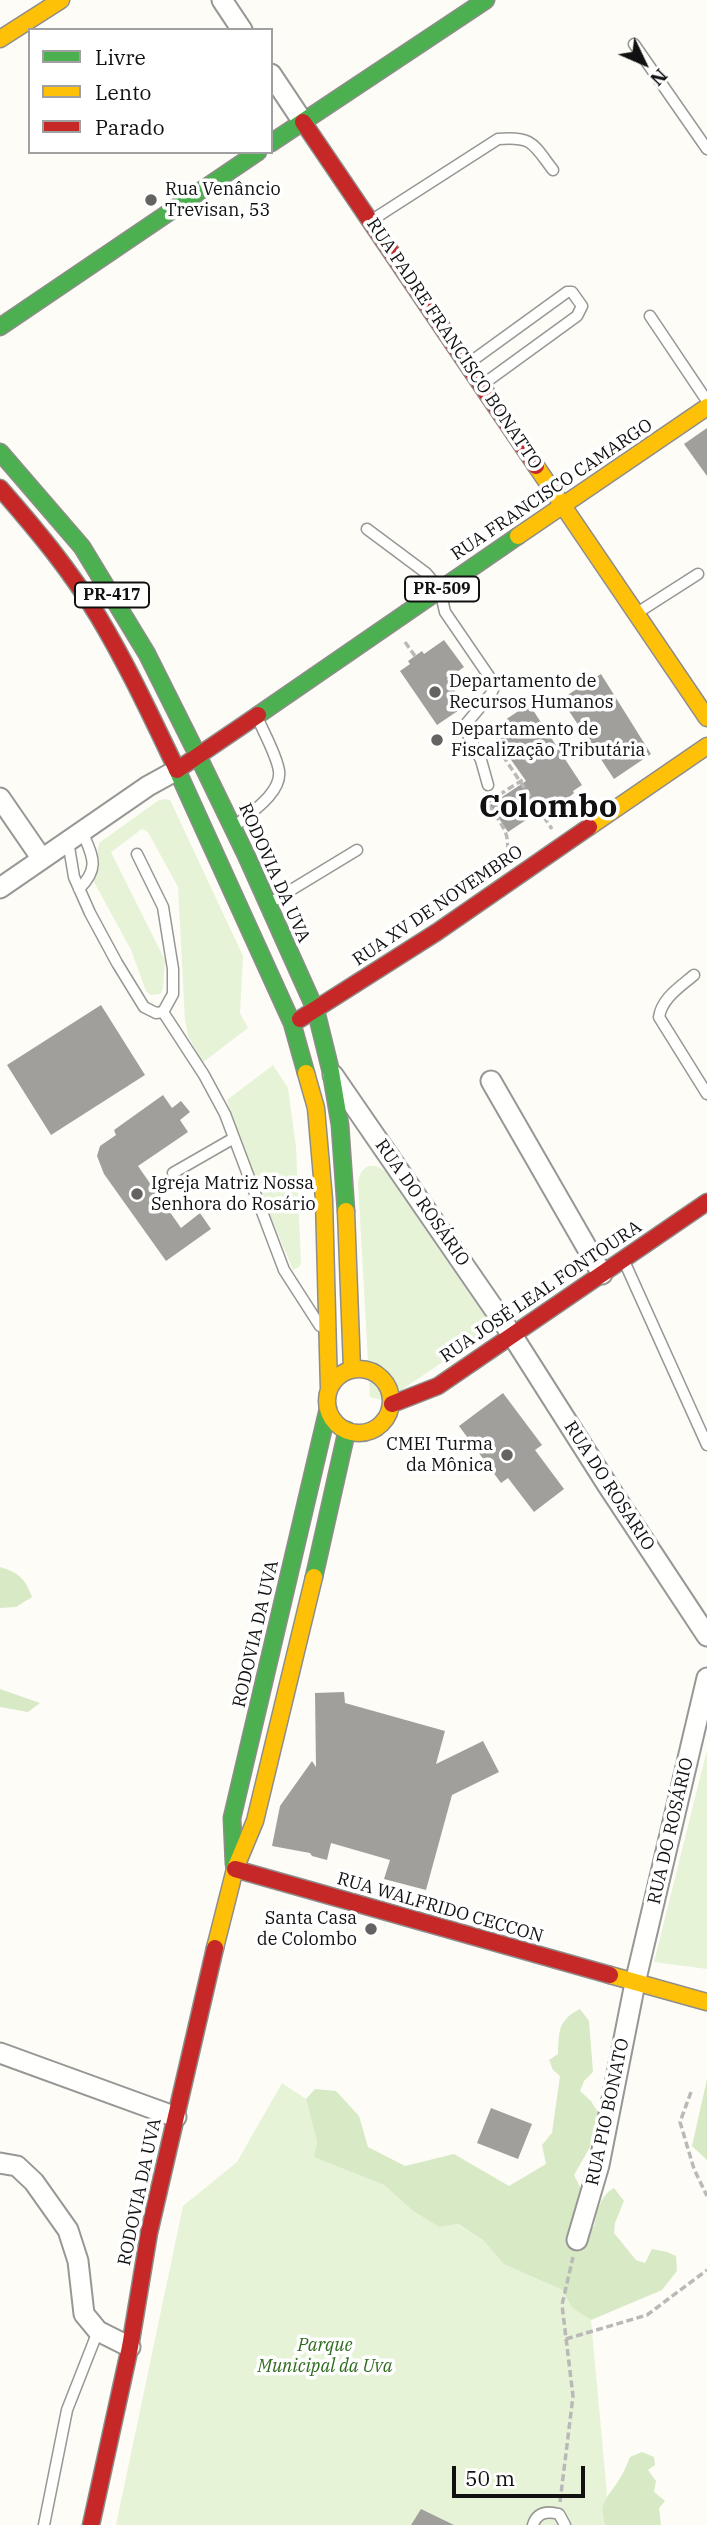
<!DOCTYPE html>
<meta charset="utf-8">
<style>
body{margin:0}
#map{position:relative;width:707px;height:2525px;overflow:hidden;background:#fdfcf7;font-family:"IBM Plex Serif",serif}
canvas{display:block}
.legend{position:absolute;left:28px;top:28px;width:245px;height:126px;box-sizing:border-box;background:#fff;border:2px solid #a0a0a0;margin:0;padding:9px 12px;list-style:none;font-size:21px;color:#111}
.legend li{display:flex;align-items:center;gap:14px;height:35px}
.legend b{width:35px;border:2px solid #a0a0a0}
.north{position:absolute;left:609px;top:28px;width:70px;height:70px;-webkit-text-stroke:5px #fff;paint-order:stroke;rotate:134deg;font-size:19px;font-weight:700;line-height:28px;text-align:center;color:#111}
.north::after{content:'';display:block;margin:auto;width:24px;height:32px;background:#111;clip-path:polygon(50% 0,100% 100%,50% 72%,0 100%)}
.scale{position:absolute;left:452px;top:2466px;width:133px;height:32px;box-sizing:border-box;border:4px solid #111;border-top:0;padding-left:9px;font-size:21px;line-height:24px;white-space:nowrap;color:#111;-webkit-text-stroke:5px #fff;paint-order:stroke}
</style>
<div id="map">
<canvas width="707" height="2525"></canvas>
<ul class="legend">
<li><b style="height:9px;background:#4caf50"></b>Livre</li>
<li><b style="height:9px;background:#ffc107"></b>Lento</li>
<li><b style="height:9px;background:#c62828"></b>Parado</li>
</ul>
<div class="north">N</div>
<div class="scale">50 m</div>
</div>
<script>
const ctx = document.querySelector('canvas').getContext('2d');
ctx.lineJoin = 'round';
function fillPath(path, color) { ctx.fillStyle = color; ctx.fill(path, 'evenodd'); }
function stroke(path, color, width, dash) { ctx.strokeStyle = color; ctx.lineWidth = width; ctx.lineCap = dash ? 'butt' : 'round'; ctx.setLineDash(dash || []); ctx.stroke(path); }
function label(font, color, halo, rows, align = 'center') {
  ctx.font = font + ' "IBM Plex Serif",serif'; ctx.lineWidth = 7; ctx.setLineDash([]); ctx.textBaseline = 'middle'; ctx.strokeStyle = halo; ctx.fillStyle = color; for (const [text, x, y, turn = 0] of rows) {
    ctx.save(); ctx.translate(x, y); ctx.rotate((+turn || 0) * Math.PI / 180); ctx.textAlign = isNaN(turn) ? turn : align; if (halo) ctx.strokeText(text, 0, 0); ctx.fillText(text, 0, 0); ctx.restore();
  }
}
const green = new Path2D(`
 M 165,799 L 170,800 L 243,956 L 240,1013 L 248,1028 L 202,1063 L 188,1035 L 185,1021 L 178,887 L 148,832 L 142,829 L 111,852 L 165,960 L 163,989 L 160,994 L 150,995 L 146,991 L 131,950 L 93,880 L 99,843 L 159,800 Z
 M 273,1065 L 288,1088 L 296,1147 L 301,1263 L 299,1267 L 293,1270 L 238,1138 L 227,1100 Z
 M 368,1166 L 376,1166 L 385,1171 L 493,1328 L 385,1401 L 370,1397 L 358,1182 L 361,1172 Z
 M 707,1750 L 707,1969 L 654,1962 Z
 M 282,2083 L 306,2099 L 317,2142 L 315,2157 L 384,2185 L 413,2211 L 439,2227 L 457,2224 L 483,2240 L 505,2264 L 562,2290 L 572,2308 L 591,2320 L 607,2494 L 602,2515 L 605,2525 L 116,2525 L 183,2206 L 237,2162 Z`);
const forest = new Path2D(`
 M 0,1567 C 20,1573 25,1579 32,1597 L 16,1607 L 0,1608 Z
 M 0,1689 L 40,1703 L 28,1712 L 0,1707 Z
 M 580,2009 L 589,2021 L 593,2072 L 584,2081 L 580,2091 L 591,2101 L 599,2114 L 590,2147 L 574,2175 L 584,2195 L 587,2225 L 594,2227 C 597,2212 600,2195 614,2188 L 624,2201 L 615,2223 L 614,2233 L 636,2260 L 645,2263 L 652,2249 L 667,2252 L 676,2256 L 677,2271 L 662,2290 L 591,2320 L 572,2308 L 562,2290 L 504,2264 L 483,2240 L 458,2224 L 439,2227 L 413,2211 L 384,2185 L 314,2157 L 317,2142 L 306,2099 L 315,2089 L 336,2091 L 359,2116 L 368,2147 L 405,2166 L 454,2154 L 509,2186 L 546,2164 L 542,2145 L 552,2133 L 560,2076 L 553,2070 L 549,2060 L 558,2054 C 559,2031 558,2020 580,2009 Z
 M 707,2079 L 707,2160 L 692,2146 Z
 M 642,2452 L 654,2457 L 655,2465 L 648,2470 L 656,2481 L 654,2492 L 665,2501 L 659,2508 L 661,2525 L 605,2525 C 597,2501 610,2496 620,2478 C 624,2472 627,2464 630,2457 Z`);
const building = new Path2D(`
 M 707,428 L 707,476 L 684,444 Z
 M 444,640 L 464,667 L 447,679 L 465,706 L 437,725 L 400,671 L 410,664 L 408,661 L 422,651 L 424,654 Z
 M 601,674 L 651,754 L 614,779 L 561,699 Z
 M 529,704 L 582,785 L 573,791 L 574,793 L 566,800 L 556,806 L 554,803 L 544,808 L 508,832 L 490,805 L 526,781 L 490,730 Z
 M 101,1005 L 145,1075 L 51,1135 L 7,1065 Z
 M 163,1095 L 172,1108 L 181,1101 L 190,1112 L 180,1120 L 188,1132 L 138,1166 L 181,1228 L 200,1213 L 211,1229 L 166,1261 L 104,1174 L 97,1156 L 100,1146 L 116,1135 L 114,1130 Z
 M 503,1393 L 542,1445 L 535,1450 L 564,1489 L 534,1512 L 508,1478 L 501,1483 L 459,1426 Z
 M 344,1692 L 345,1703 L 445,1731 L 436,1764 L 483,1741 L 499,1772 L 452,1795 L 426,1890 L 384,1879 L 390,1860 L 331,1843 L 327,1860 L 312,1856 L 310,1853 L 272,1846 L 280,1806 L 312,1761 L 316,1767 L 315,1693 Z
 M 491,2108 L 532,2124 L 518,2159 L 477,2143 Z
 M 421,2509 L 454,2525 L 411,2525 Z`);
const path = new Path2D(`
 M 405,642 L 415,656
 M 502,748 L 499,750 L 552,829
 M 499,795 L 524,779
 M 493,799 L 487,803 C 493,812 502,823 506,834 C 509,843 506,849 511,857
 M 691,2092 L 680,2122 L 694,2169 L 707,2196
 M 566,2339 L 647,2315 L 707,2270
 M 560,2502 L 573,2396 L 562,2305 L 573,2257`);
const lane = new Path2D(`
 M 634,44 L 707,149
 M 372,220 L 498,139 C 533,136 533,144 553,170
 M 650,316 L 707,401
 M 469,363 L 567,292 L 572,292 L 582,306 L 577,316 L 482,385
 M 367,529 L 426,573 L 440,590 L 445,612 L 495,685 L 491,694 L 466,724 L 466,731 L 481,760 L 488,785
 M 637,613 L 698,574
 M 235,826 C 250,813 282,793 279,771 C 277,756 264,733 258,719
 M 68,841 L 74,877 L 90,913 L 117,963 L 144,1007 L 156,1013 L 163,1012 L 173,994 L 173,969 L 163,907 L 137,854
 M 79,889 C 101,867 92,856 82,831
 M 268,904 L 357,850
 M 694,975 C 680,987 662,998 659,1017 L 707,1094
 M 163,1012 L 204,1075 L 225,1114 L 284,1270 L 320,1326
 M 173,1173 L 234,1138
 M 624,1261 L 707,1445
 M 44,2525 L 67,2410 L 98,2331
 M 533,2525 C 537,2512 547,2511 559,2514 L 565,2525`);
const street = new Path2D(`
 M 222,0 L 242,30
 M 271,74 L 303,122
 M 0,798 L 42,859
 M 0,888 L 148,786 L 177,770
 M 333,1075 L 512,1335 L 608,1486 L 707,1636
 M 491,1081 L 602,1274
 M 0,2053 L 176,2117
 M 0,2163 L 17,2166 L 34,2182 L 68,2230 L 78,2261 L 84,2314 L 98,2331 L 130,2347
 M 577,2240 L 599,2165 L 635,1983 L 707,1678`);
const fast = new Path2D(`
 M 271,143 L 486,0
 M 0,327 L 258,152
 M 0,452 L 82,547 L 147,654 L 198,756
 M 258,715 L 518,536
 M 198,756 L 246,855 L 316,1011 L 331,1072 L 340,1125 L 346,1211
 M 177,770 L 292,1023 L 306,1073
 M 314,1577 L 347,1430
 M 234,1864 L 232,1818 L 328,1409`);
const slow = new Path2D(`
 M 0,39 L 61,0
 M 536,466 L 707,718
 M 518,536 L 707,407
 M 589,827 L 707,746
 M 306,1073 L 316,1108 L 324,1200 L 329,1389
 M 346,1211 L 352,1369
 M327 1401a32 32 0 1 1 64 0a32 32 0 1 1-64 0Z
 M 215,1948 L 235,1869 L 255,1821 L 314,1577
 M 610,1975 L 707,2002`);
const jam = new Path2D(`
 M 303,122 L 536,466
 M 0,488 C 36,529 70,570 98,616 C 128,666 152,718 177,770 L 258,715
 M 300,1019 L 437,932 L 589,827
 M 392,1404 L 438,1386 L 707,1202
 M 235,1869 L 610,1975
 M 91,2525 L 130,2347 L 149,2233 L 215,1948`);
const markers = [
 [151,200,7,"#646362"],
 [435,692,7,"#646362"],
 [437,740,7,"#646362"],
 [137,1194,7,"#646362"],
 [507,1455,7,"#646362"],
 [371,1929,7,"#646362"]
];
const shields = [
 [442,589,74],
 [112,595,74]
];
const shieldNames = [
 ["PR-509",442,589],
 ["PR-417",112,595]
];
const poiNames = [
 ["Rua Venâncio",165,190],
 ["Trevisan, 53",165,211],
 ["Departamento de",449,682],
 ["Recursos Humanos",449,703],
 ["Departamento de",451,730],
 ["Fiscalização Tributária",451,751],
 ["Igreja Matriz Nossa",151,1184],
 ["Senhora do Rosário",151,1205],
 ["CMEI Turma",493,1445,"right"],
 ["da Mônica",493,1466,"right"],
 ["Santa Casa",357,1919,"right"],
 ["de Colombo",357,1940,"right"]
];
const streetNames = [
 ["RUA PADRE FRANCISCO BONATTO",454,344,56],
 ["RUA FRANCISCO CAMARGO",552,490,-34],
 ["RODOVIA DA UVA",274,873,66],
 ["RUA XV DE NOVEMBRO",438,906,-34],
 ["RUA DO ROSÁRIO",422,1203,55],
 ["RUA JOSÉ LEAL FONTOURA",541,1292,-34],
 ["RUA DO ROSARIO",609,1486,57],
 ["RODOVIA DA UVA",256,1634,-77],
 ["RUA DO ROSÁRIO",671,1831,-77],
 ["RUA WALFRIDO CECCON",440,1908,16],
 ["RUA PIO BONATO",608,2112,-78],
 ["RODOVIA DA UVA",140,2192,-78]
];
const parkNames = [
 ["Parque",325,2346],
 ["Municipal da Uva",325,2367]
];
const townNames = [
 ["Colombo",548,808]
];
fillPath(green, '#e7f3d7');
fillPath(forest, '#d8eac5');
fillPath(building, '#a19f9c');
stroke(lane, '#979795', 13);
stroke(street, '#979795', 23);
stroke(fast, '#8e8d8b', 19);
stroke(slow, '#8e8d8b', 19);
stroke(jam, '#8e8d8b', 19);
stroke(path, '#b9b9b8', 3.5, [7, 3.5]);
stroke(lane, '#fffffe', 10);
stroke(street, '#fffffe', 19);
stroke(fast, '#4caf50', 16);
stroke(slow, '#ffc107', 16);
stroke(jam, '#c62828', 16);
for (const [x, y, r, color] of markers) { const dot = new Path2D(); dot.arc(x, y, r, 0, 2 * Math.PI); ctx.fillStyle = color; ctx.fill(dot); stroke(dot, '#fff', 2.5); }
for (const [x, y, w] of shields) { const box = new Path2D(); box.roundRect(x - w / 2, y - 12.5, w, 25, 5); ctx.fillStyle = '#fff'; ctx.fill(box); stroke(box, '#111', 2); }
label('bold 16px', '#111', null, shieldNames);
label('18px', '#111', '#fff', poiNames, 'left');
label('18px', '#111', '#fff', streetNames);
label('italic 18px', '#2f6b1f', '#fff', parkNames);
label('bold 32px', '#111', '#fff', townNames);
</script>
